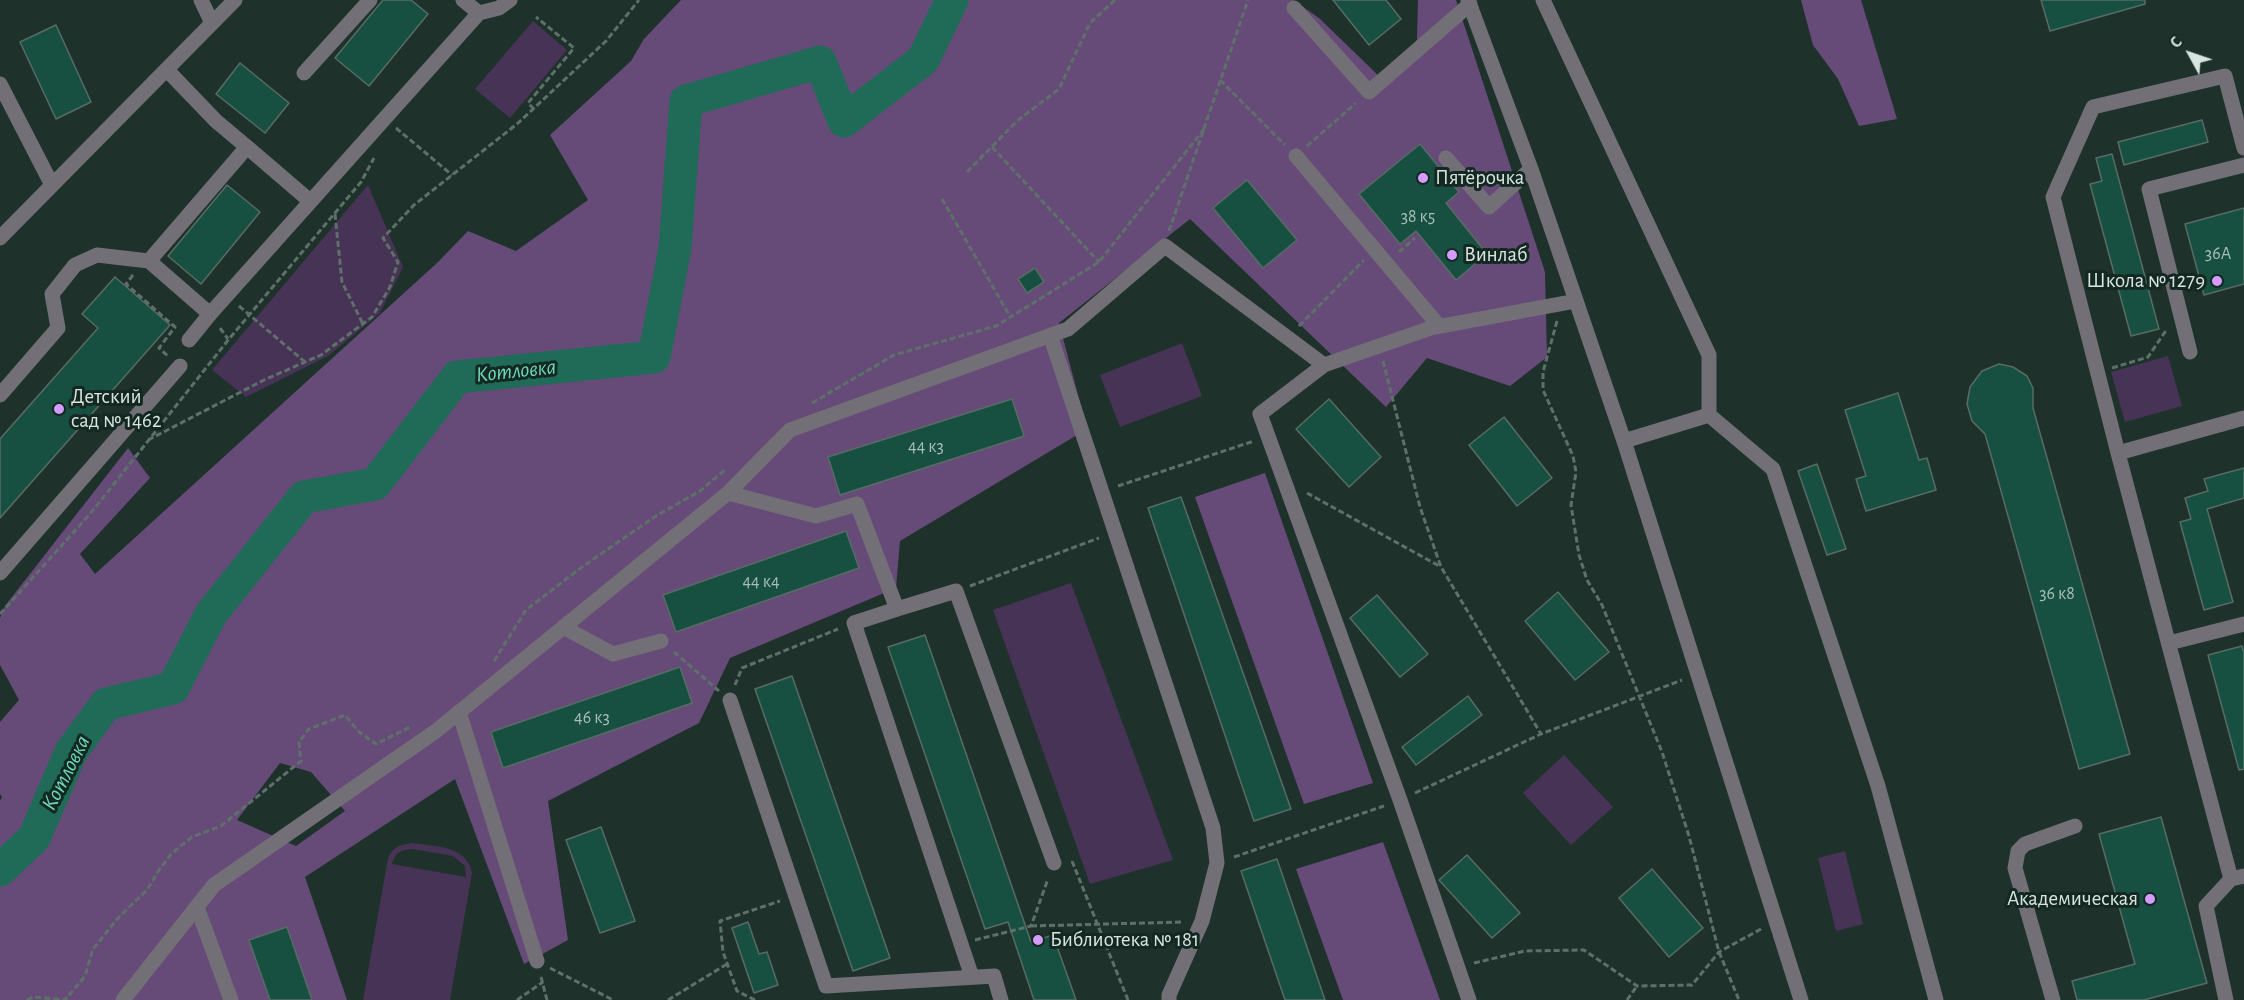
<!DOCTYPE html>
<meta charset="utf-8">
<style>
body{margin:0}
#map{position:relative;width:2244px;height:1000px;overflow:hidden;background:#1e322b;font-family:"Alegreya Sans",sans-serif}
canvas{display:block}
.north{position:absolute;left:2160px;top:24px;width:60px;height:60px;-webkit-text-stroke:4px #142822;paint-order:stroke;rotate:310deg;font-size:16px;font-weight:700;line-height:24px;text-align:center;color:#d8e4df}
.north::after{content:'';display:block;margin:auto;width:21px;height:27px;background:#d8e4df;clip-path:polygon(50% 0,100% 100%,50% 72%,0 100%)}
</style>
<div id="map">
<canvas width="2244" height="1000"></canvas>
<div class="north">С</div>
</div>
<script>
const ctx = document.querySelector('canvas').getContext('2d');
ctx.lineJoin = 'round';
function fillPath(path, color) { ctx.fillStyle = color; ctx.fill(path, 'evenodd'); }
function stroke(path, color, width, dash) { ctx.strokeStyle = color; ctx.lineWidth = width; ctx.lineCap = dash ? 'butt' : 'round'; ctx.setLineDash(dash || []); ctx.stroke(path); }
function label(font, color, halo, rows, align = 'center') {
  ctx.font = font + ' "Alegreya Sans",sans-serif'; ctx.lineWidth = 6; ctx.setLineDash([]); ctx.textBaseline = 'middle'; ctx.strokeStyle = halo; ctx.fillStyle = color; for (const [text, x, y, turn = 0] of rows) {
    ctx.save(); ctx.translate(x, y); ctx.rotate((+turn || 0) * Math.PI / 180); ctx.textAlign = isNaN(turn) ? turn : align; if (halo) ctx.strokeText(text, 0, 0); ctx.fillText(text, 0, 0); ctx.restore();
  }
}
const green = new Path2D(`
 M 533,21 L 567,50 L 510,118 L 475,89 Z
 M 368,185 L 403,267 L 380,313 L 328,356 L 246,397 L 212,370 Z
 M 1182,343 L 1202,396 L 1120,427 L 1100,375 Z
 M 2168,356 L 2182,406 L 2125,422 L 2111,372 Z
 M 1071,583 L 1173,860 L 1090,884 L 993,610 Z
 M 1564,755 L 1613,807 L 1571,845 L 1523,793 Z
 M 413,843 C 435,847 467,845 472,873 L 450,1000 L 363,1000 L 388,858 C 394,846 400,845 413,843 ZM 413,849 L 453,856 L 465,866 L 466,877 L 392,864 C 395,852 401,850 413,849 Z
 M 1845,851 L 1863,924 L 1836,931 L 1818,858 Z`);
const forest = new Path2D(`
 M 681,0 L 1293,0 L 1319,18 L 1383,80 L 1417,40 L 1418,0 L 1456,0 L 1545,272 L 1547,357 L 1510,386 L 1427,358 L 1386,407 L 1190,219 L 1059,323 L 1087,429 L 900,541 L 896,588 L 730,658 L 699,723 L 548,801 L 568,940 L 524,964 L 455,779 L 305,877 L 347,1000 L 0,1000 L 0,801 L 2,797 L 0,794 L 0,722 L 19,700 L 0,665 L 0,618 L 5,606 L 128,448 L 150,478 L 80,554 L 95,574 L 437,263 L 468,231 L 516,251 L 588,200 L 550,135 L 631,61 L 644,39 ZM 280,763 L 311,772 L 345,811 L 296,846 L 237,820 Z
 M 1801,0 L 1861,0 L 1897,119 L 1859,126 L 1838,79 L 1813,45 Z
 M 1265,473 L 1373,783 L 1304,804 L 1195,497 Z
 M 1383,842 L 1440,1000 L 1343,1000 L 1296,869 Z`);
const river = new Path2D(`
 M 0,870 L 34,838 L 71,752 L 106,704 L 173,688 L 211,614 L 304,497 L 375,484 L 457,377 L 654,357 L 675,248 L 686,101 L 820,62 L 844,121 L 923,60 L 952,0`);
const building = new Path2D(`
 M 383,0 L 411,0 L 428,14 L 369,86 L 335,58 Z
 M 1333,0 L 1386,0 L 1401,19 L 1369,45 Z
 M 2041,0 L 2145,0 L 2145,4 L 2050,31 Z
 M 56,25 L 91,102 L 56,119 L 20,42 Z
 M 240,63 L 289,103 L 265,133 L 216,94 Z
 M 2202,120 L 2208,142 L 2124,165 L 2118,142 Z
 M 1420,144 L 1459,192 L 1446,203 L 1487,254 L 1456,280 L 1416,231 L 1400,244 L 1359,194 Z
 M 2112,154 L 2159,329 L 2131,336 L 2090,184 L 2102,181 L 2096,158 Z
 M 1247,180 L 1297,240 L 1263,268 L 1213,208 Z
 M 227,185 L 260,212 L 201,284 L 168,256 Z
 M 2244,208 L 2244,284 L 2204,295 L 2185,224 Z
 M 1035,268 L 1044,282 L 1027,293 L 1018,279 Z
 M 115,277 L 170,325 L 0,518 L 0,439 L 98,328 L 82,314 Z
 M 1999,364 L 2013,367 L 2027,376 L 2033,388 L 2033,408 L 2130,754 L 2079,769 L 1985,434 L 1972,421 L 1967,404 L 1970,387 L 1982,371 Z
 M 1898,393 L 1919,460 L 1927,458 L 1936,490 L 1866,511 L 1856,479 L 1866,476 L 1845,410 Z
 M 1012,399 L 1024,436 L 840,495 L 828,457 Z
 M 1329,399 L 1381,457 L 1349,487 L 1296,429 Z
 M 1504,417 L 1552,478 L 1517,506 L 1469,445 Z
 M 1817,464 L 1846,549 L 1827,555 L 1798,471 Z
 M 2244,468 L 2244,498 L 2207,509 L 2233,602 L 2204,610 L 2180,522 L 2191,519 L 2185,498 L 2208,491 L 2204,479 Z
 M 1181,497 L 1291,809 L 1254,821 L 1148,508 Z
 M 846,531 L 859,568 L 676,632 L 663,595 Z
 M 1558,592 L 1609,652 L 1575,680 L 1525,621 Z
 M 1377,595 L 1428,654 L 1400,677 L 1350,618 Z
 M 925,635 L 1031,942 L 1053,935 L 1076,1000 L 1034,1000 L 1008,922 L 985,929 L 888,647 Z
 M 2242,646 L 2244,653 L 2244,769 L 2239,770 L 2208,655 Z
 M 680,667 L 692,703 L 503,768 L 491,732 Z
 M 792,676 L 890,958 L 853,971 L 755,689 Z
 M 1468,696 L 1482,715 L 1416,765 L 1402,747 Z
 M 2161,817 L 2207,983 L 2144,1000 L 2077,1000 L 2072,981 L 2135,964 L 2099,834 Z
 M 601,827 L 635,921 L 600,933 L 566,840 Z
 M 1467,855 L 1520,913 L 1492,938 L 1439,880 Z
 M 1277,859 L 1325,1000 L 1285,1000 L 1241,871 Z
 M 1652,869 L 1703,928 L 1669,957 L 1619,898 Z
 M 748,922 L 759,954 L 767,952 L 778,985 L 754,993 L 732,928 Z
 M 287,927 L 312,1000 L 270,1000 L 249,940 Z`);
const path = new Path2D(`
 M 1220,80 L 1285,145
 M 534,109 L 528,103 L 574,48 L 536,17
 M 396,128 L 452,175
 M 1307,146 L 1356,103
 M 992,147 L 1099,262
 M 967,172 L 1017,121 L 1059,89 L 1090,23 L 1115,0
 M 942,199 L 1011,318
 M 335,214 L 342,282 L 363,324
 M 1169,231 L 1248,0
 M 1399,252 L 1415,238
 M 133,275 L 126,284 L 175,327 L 159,348 L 169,357
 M 239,306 L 305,362
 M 1557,321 L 1543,372 L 1543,390 L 1573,456 L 1576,472 L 1571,505 L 1579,555 L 1587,580 L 1602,605 L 1662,752 L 1689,836 L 1719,952 L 1739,1000
 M 1299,326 L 1364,260
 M 220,328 L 228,339
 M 1383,361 L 1420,507 L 1441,567 L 1541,734
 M 2112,368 L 2148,357 L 2167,329
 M 812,403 L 894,355 L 996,326 L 1099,262 L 1204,129
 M 148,440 L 264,380 L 321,355 L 372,317 L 390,287 L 398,262 L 383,238 L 414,205 L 517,124 L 606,41 L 639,0
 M 1118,486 L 1254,441
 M 1307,493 L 1441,567
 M 970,586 L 1099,538
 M 0,614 L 90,514 L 229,339 L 361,182 L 374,158
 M 674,652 L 719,691
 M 494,661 L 526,610 L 582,567 L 656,516 L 700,491 L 726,469
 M 735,685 L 742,668 L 838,629
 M 1415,793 L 1541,734 L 1682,680
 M 1234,857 L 1384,806
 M 1072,861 L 1128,1000
 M 1031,926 L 1182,922
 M 975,940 L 1031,926 L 1048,879
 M 1474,963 L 1525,951 L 1584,950 L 1637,986 L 1692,985 L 1719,952 L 1761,929
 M 550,968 L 613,1000
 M 541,977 L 547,1000
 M 27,1000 L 33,997 L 65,1000 L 85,976 L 93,949 L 119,917 L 147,890 L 159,870 L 172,853 L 192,837 L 221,826 L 301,761 L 299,742 L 309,729 L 345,715 L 359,732 L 376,744 L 410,727
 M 517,1000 L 543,982
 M 668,1000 L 727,964
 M 755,1000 L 737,991 L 723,952 L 720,921 L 780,901
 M 1627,1000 L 1637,986`);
const minor = new Path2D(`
 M 201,0 L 212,23
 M 1468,0 L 1531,169 L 1624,441 L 1801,1000
 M 1543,0 L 1709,355 L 1709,415
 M 1294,8 L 1369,92 L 1470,4
 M 479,13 L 499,8 L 510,0
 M 167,70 L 216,121 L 247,147 L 149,261 L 210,314
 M 304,73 L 370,0
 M 0,84 L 52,185
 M 247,147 L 310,201
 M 2244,148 L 2225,76 L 2093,107 L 2053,197 L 2118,453 L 2231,879 L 2244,876
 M 1296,156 L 1439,326
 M 1446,158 L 1489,207 L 1531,169
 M 0,238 L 235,0
 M 1050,335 L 1213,828 L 1217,863 L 1202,921 L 1169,995 L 1169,1000
 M 189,340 L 210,314 L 479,13 L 463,0
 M 2190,352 L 2149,189 L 2244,165
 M 1324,365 L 1260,414 L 1400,800 L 1469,1000
 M 0,395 L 58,328 L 52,294 L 75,265 L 97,255 L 149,261
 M 1624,441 L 1709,415 L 1773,469 L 1878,786 L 1936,1000
 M 2118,453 L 2244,418
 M 728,493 L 816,516 L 857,504 L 897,609 L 854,623 L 972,977
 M 0,573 L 180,366
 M 897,609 L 956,591 L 1054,863
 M 563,627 L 613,654 L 661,641
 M 2169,643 L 2244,624
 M 730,700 L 826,986 L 994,976 L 1001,1000
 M 459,712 L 537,961
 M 197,907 L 231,1000
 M 123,1000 L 214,885 L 436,731 L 728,493 L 790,430 L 1068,329 L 1165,246 L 1324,365 L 1431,328 L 1576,301
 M 2053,1000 L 2015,868 L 2018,851 L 2025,844 L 2075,826
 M 2226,1000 L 2206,906 L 2231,879`);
const markers = [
 [1423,178,6,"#d49cfc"],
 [1452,255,6,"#d49cfc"],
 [2217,281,6,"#d49cfc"],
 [59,409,6,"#d49cfc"],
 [2150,899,6,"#d49cfc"],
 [1038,940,6,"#d49cfc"]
];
const numberNames = [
 ["38 к5",1418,217],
 ["36А",2218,254],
 ["44 к3",926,447],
 ["44 к4",761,582],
 ["36 к8",2057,594],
 ["46 к3",592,718]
];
const poiNames = [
 ["Пятёрочка",1435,178],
 ["Винлаб",1464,255],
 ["Школа № 1279",2205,281,"right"],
 ["Детский",71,397],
 ["сад № 1462",71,421],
 ["Академическая",2138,899,"right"],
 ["Библиотека № 181",1050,940]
];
const waterNames = [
 ["Котловка",516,371,-6],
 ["Котловка",66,773,-63]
];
fillPath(green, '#473355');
fillPath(forest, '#664b79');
stroke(river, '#206b58', 33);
fillPath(building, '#174f40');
stroke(building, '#576c65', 1.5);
stroke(path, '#5f706a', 3, [6, 3]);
stroke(minor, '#736f77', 15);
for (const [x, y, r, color] of markers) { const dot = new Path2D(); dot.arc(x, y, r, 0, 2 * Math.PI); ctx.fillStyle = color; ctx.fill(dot); stroke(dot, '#142822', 2); }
label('18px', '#a8bfb7', null, numberNames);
label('21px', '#d8e4df', '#142822', poiNames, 'left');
label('italic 22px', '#6ed8b9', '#142822', waterNames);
</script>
